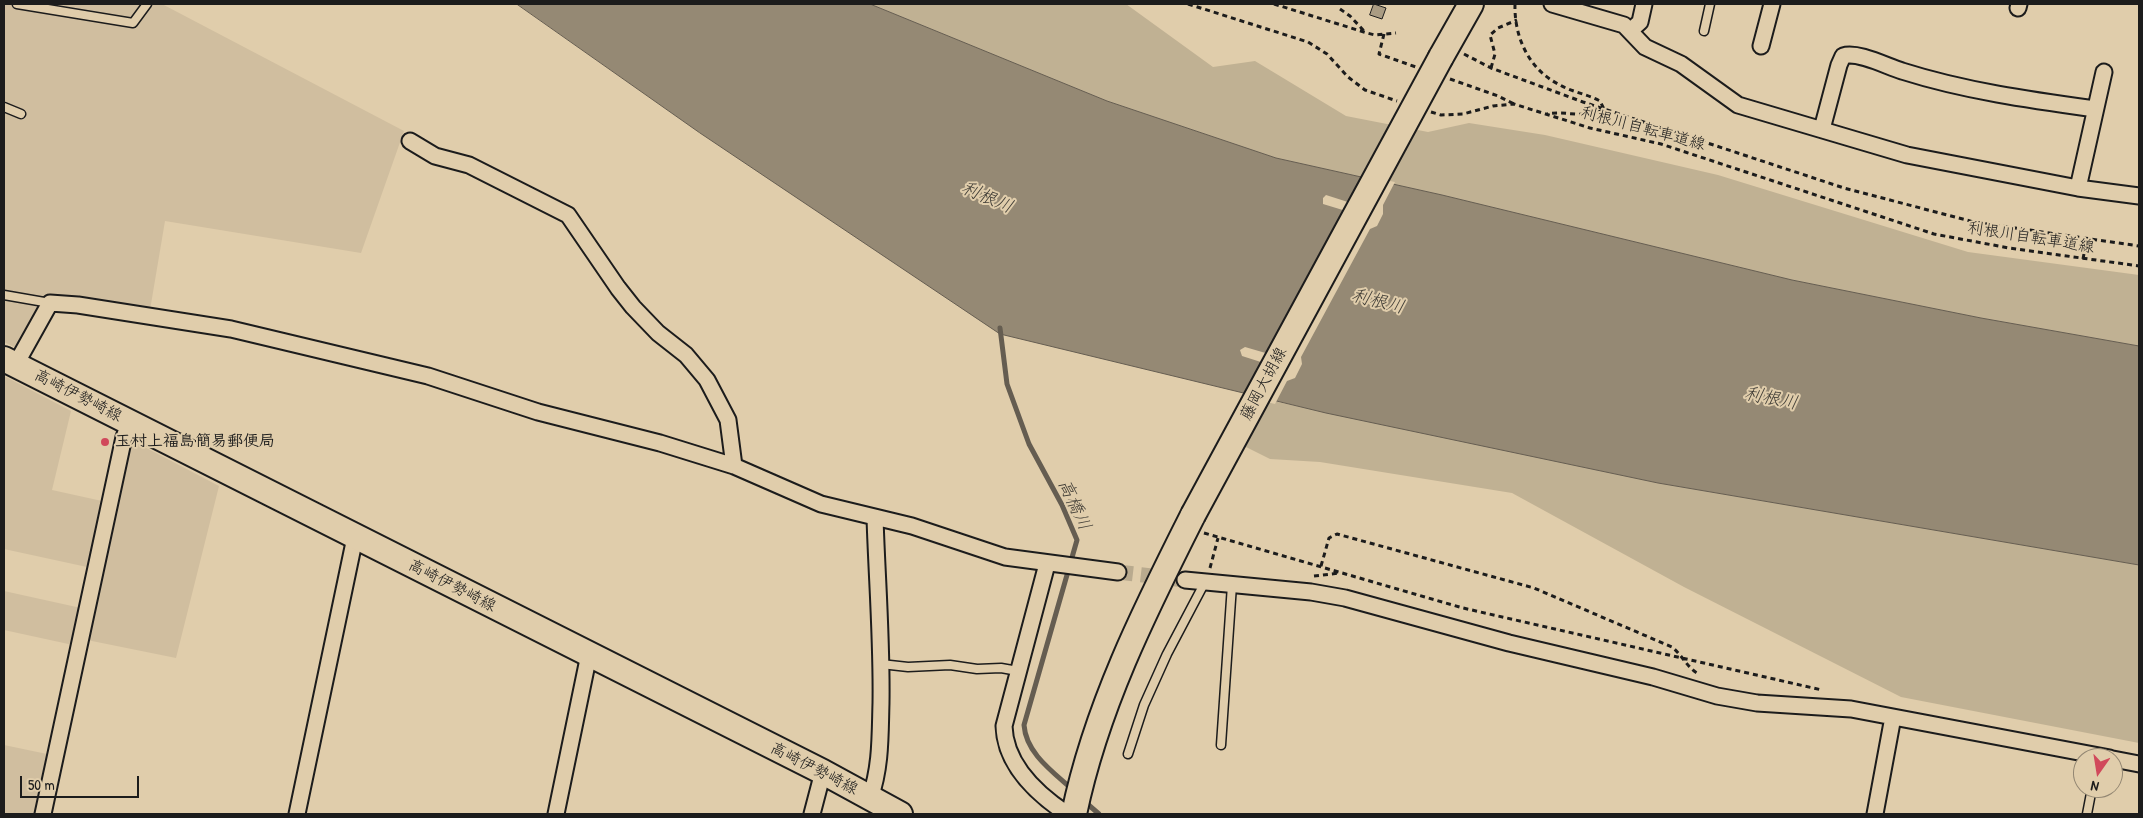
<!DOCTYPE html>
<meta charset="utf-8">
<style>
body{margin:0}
#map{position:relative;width:2143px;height:818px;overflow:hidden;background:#e0cdab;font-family:"Patrick Hand",sans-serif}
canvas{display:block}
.frame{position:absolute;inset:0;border:5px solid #1c1c1c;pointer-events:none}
.north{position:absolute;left:2073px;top:748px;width:50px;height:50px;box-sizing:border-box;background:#e0cdab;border:1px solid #928672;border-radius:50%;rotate:193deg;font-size:14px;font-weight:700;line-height:20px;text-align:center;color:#1c1c1c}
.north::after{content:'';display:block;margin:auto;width:18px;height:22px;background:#d1495b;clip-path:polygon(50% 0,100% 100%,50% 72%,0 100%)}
.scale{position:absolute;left:20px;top:776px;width:119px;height:22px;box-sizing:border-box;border:2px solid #1c1c1c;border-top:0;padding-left:6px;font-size:15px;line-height:18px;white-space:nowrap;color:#1c1c1c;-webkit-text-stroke:4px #e0cdab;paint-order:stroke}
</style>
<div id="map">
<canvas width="2143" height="818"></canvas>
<div class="frame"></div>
<div class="north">N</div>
<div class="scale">50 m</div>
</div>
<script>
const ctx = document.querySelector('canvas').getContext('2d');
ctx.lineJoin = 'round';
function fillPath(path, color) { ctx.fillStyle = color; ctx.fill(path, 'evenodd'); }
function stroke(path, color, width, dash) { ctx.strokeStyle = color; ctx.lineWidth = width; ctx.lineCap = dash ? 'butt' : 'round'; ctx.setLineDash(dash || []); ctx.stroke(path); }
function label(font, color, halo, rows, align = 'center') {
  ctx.font = font + ' "Patrick Hand","Klee One",sans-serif'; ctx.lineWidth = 4; ctx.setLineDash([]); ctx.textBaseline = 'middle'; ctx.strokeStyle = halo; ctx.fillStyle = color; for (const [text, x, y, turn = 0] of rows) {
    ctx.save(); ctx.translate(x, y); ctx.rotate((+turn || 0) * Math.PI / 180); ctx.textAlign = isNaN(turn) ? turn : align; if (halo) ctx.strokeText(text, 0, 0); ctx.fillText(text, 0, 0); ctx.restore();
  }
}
const built = new Path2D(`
 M 4,4 L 162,4 L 404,131 L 361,253 L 165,221 L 150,310 L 48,296 L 19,346 L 14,347 L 4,342 Z
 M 4,376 L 71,411 L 52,490 L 102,501 L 87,567 L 4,549 Z
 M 131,442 L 135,442 L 219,486 L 176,658 L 87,640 Z
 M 4,591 L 81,608 L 73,645 L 4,630 Z
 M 4,745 L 47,754 L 34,814 L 4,814 Z`);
const green = new Path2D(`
 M 870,4 L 1126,4 L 1213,67 L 1255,61 L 1346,116 L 1428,132 L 1469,123 L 1545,135 L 1718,175 L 1968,252 L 2139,275 L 2139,346 L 1981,318 L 1792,280 L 1442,195 L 1276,158 L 1107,101 Z
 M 1264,399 L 1658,483 L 2139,565 L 2139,743 L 1901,697 L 1684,587 L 1512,493 L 1320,462 L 1270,459 L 1238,443 Z`);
const water = new Path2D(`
 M 517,4 L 870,4 L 1107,101 L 1276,158 L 1442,195 L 1792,280 L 1981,318 L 2139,346 L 2139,565 L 1658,483 L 1326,413 L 1000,334 L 700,133 Z`);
const pier = new Path2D(`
 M 1365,176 L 1395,182 L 1383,205 L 1383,214 L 1377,226 L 1370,229 L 1301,357 L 1302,364 L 1295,378 L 1287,381 L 1275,404 L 1246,397 L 1264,363 L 1242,356 L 1240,350 L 1245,347 L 1269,354 L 1346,211 L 1323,204 L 1323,198 L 1326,195 L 1351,203 Z`);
const stream = new Path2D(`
 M 1000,328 L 1007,384 L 1029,444 L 1062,505 L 1077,540 L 1024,725 C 1026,753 1052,771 1073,790
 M 1084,801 L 1099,814`);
const building = new Path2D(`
 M 1374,4 L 1386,8 L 1382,19 L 1370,15 Z`);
const minorTunnel = new Path2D(`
 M 1118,572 L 1185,580`);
const path = new Path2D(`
 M 1188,4 L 1308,42 L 1327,54 L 1348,77 L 1365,90 L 1397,101
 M 1274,4 L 1367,33 L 1375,35 L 1396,33
 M 1515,4 C 1514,37 1529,70 1560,85 C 1572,92 1587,94 1600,101 L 1604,109 C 1589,120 1565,110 1547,114
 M 1340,9 L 1350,16 L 1366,33
 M 1384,34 L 1379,54 L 1416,67
 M 1464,54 L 1491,68 L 1583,102 L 1844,188 L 1974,222 L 2139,246
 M 1491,68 L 1495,54 L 1490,35 L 1498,28 L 1517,20
 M 1450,79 L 1498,96 L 1514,104
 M 1431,112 L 1441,115 L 1463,114 L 1493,106 L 1514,104 L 1590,128 L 1661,144 L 1934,234 L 2009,248 L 2139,266
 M 2083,259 L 2087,238
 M 1204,533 L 1463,608 L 1822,690
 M 1321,566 L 1329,538 L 1337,534 L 1534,588 L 1672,647 C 1682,655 1687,667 1697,673
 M 1210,568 L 1218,538
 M 1314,576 L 1340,573`);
const service = new Path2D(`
 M 17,4 L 133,23 L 147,4
 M 1704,31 L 1710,4
 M 4,107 L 21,114
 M 4,295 L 50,303
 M 881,664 L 908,667 L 950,665 L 977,669 L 1001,668 L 1018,671
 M 1221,745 L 1232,585
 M 1128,754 L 1144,705 L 1167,654 L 1205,582
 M 2087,814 L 2092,788`);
const minor = new Path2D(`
 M 1552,4 L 1624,25 L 1645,47 L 1681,64 L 1738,105 L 1907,155 L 2078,188 L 2139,196
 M 2018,8 L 2019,4
 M 1630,31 L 1640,22 L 1644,4
 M 1761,46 L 1772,4
 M 1822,129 L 1839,65 L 1843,56 C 1858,51 1888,67 1902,71 C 1965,91 2030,100 2095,109
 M 410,141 L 435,156 L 469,165 L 568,215 L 618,288 L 633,307 L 658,333 L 686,355 L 707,380 L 728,420 L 734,466
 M 2078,188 L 2104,72
 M 16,364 L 50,303 L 78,305 L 231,329 L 428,376 L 538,412 L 660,443 L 734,466 L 821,504 L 912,526 L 1005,557 L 1118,572
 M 1047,564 L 1004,726 C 1005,765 1037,794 1067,814
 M 1185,580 L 1311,592 L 1345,598 L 1509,643 L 1653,677 L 1717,696 L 1757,703 L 1851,709 L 2110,758
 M 2113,759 L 2139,764
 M 870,798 C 881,767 880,736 881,703 C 882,641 877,580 875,518
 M 43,814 L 124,437 L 130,422
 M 297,814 L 353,547 L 356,537
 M 556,814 L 587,664 L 592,657
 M 812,814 L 823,772
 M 1875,814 L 1893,717`);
const primary = new Path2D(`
 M 1441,57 L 1471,4
 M 4,359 L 823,772 L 900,814
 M 1074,814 C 1096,708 1144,612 1193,515`);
const primaryBridge = new Path2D(`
 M 1193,515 L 1441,57`);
const markers = [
 [105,442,5,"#d1495b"]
];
const streetNames = [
 ["利根川自転車道線",1643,129,15],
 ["利根川自転車道線",2031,238,9],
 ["藤岡大胡線",1264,384,-62],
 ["高崎伊勢崎線",78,396,27],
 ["高崎伊勢崎線",452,586,27],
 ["高崎伊勢崎線",814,769,27]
];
const poiNames = [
 ["玉村上福島簡易郵便局",115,442]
];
const waterNames = [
 ["利根川",987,198,23],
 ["利根川",1378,302,14],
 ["利根川",1771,399,11],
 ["高橋川",1074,505,65]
];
fillPath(built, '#d0be9f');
fillPath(green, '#c0b193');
fillPath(water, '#958974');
stroke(water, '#655d51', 1);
fillPath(pier, '#e0cdab');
stroke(stream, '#655d51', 5);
fillPath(building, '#aa9c83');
stroke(building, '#1c1c1c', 1);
stroke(minorTunnel, '#b9aa8e', 15, [15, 8]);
stroke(service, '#1c1c1c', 11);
stroke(minor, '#1c1c1c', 19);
stroke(primary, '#1c1c1c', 28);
stroke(path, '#1c1c1c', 3, [5, 4]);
stroke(service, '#e0cdab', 8);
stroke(minor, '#e0cdab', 15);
stroke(primary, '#e0cdab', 24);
stroke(primaryBridge, '#1c1c1c', 28, []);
stroke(primaryBridge, '#e0cdab', 24);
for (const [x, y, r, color] of markers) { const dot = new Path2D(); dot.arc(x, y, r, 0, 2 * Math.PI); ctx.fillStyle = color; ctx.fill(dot); stroke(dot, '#e0cdab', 2); }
label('16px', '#1c1c1c', '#e0cdab', streetNames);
label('bold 16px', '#1c1c1c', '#e0cdab', poiNames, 'left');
label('italic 18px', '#403d36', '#e0cdab', waterNames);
</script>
